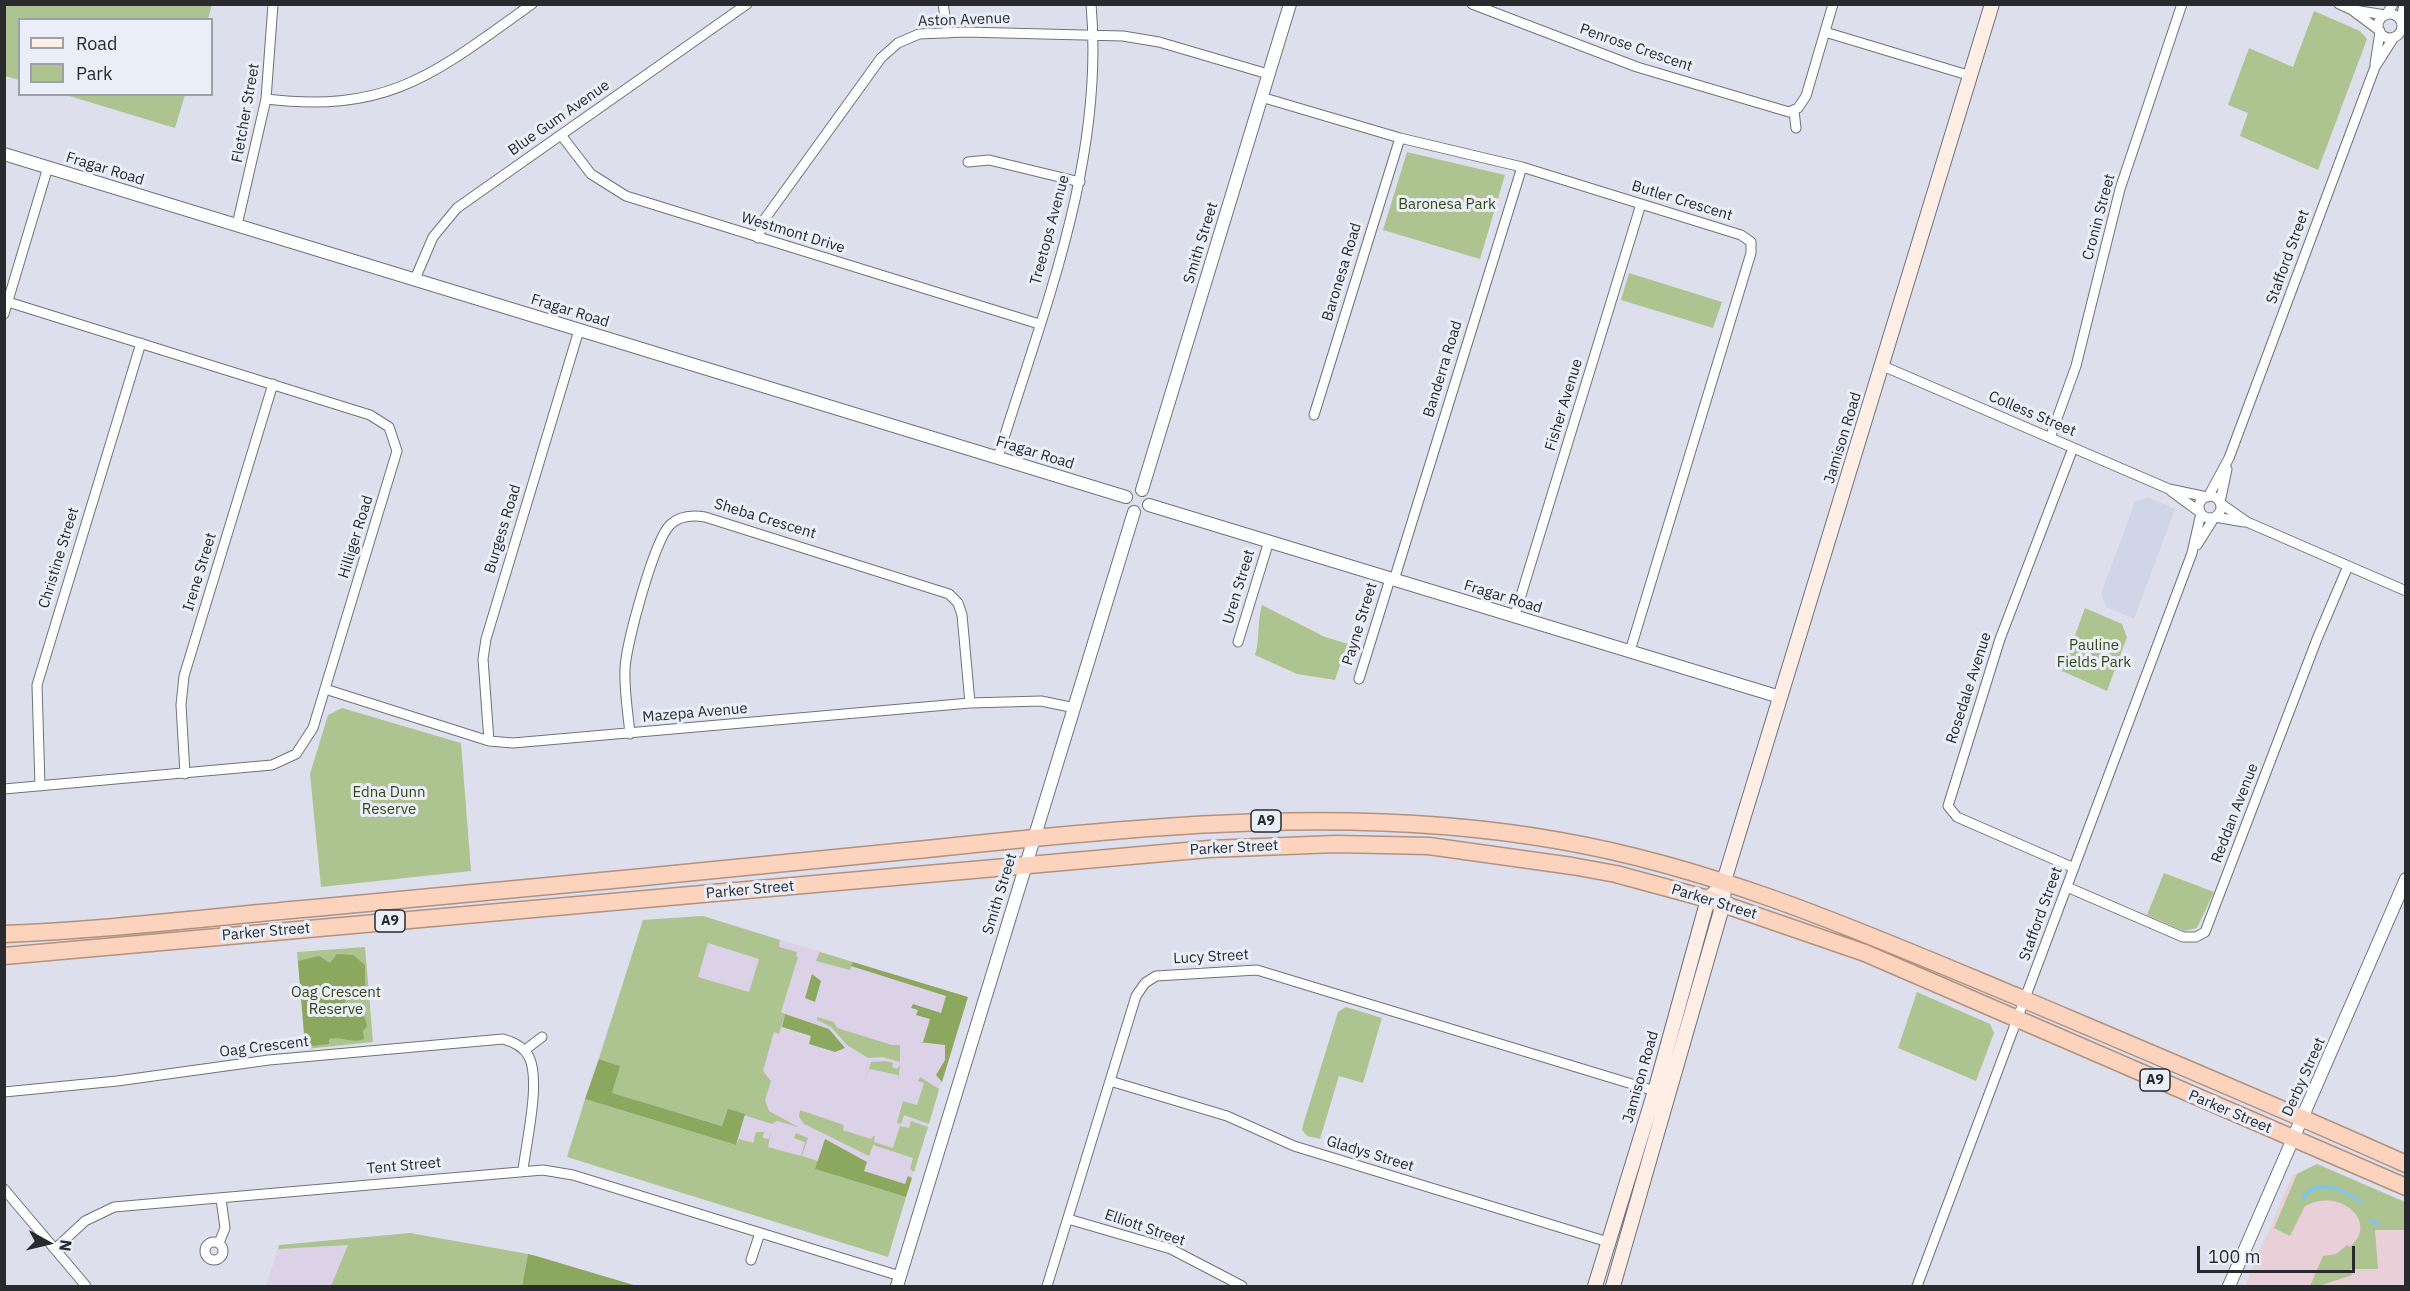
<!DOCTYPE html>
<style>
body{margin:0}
#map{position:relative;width:2410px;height:1291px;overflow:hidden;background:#dde0ec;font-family:"IBM Plex Sans",sans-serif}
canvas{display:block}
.frame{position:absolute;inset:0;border:6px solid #292a2e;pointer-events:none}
.legend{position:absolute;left:18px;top:18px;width:195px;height:78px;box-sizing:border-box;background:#eaeef9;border:2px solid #9da0a8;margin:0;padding:8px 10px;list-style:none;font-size:18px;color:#292a2e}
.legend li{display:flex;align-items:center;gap:12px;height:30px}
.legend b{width:30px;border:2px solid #9da0a8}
.north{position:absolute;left:18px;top:1213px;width:60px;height:60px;-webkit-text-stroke:4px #eaeef9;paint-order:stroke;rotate:98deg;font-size:16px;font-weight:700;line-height:24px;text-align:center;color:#292a2e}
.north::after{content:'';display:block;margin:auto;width:21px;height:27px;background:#292a2e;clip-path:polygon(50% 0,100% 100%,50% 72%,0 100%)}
.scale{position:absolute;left:2197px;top:1246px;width:158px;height:27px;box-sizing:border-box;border:3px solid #292a2e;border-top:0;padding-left:8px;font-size:18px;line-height:21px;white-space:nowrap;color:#292a2e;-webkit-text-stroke:4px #eaeef9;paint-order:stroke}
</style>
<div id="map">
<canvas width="2410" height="1291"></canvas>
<div class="frame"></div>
<ul class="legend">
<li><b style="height:8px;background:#feeee6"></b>Road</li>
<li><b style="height:16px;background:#aec490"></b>Park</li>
</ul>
<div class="north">N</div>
<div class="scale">100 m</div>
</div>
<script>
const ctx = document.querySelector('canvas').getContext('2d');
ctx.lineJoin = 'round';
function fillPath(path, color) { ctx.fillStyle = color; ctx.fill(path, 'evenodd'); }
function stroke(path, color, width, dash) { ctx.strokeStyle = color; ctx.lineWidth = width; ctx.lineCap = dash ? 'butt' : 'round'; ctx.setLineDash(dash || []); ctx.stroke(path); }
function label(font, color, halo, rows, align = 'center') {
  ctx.font = font + ' "IBM Plex Sans",sans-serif'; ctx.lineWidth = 6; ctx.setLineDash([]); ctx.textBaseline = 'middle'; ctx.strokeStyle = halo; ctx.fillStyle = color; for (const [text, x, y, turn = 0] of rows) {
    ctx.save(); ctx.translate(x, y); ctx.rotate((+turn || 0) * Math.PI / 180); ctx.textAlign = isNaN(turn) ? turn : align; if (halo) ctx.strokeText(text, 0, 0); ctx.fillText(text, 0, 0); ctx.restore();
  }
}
const built = new Path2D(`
 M 2148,497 L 2175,509 L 2134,619 L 2106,607 L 2101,594 L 2135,502 Z`);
const education = new Path2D(`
 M 703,916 L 968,997 L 906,1197 L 585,1099 L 643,920 Z
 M 410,1233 L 533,1255 L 637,1286 L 266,1286 L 279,1245 Z`);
const medical = new Path2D(`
 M 2317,1164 L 2405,1202 L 2405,1286 L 2245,1286 L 2292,1176 Z`);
const green = new Path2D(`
 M 4,5 L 5,4 L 212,5 L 208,19 L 20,20 L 19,80 L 5,76 Z
 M 2314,11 L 2360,31 L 2367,39 L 2318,170 L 2240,136 L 2248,113 L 2228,105 L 2249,48 L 2293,67 Z
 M 66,95 L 185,95 L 175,128 Z
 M 1407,152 L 1505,175 L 1480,259 L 1383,230 Z
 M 1629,273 L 1722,302 L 1713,328 L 1621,300 Z
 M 1262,605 L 1325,637 L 1355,646 L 1341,662 L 1335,680 L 1297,674 L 1255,655 C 1260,638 1257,622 1262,605 Z
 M 2085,608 L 2122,624 L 2127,637 L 2107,691 L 2062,671 Z
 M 342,708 L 461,743 L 471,871 L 321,887 L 310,774 L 328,715 Z
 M 2164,873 L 2214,892 L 2197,928 L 2184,931 L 2147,915 Z
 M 703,916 L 780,940 L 779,947 L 797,952 L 796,956 L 798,957 L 781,1012 L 785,1014 L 779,1034 L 774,1032 L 763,1071 L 771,1081 L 765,1100 L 769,1111 L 798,1127 L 777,1121 L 772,1124 L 728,1110 L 723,1126 L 611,1093 L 620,1066 L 599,1059 L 643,920 ZM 708,943 L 759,959 L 749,992 L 698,977 Z
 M 365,947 L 373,1042 L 306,1049 L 297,952 Z
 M 820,952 L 853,962 L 850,970 L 816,961 Z
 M 1917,992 L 1990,1024 L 1994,1033 L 1976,1081 L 1898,1048 Z
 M 1346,1007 L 1382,1018 L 1363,1083 L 1339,1076 L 1320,1139 L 1307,1136 L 1302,1130 L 1303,1125 L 1338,1012 Z
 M 817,1017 L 834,1022 L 837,1028 L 892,1045 L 900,1045 L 900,1062 L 883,1057 L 868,1058 L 847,1045 L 831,1027 L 817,1020 Z
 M 886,1061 L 893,1063 L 892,1067 L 897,1069 L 900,1065 L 898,1081 L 898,1075 L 869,1069 L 864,1083 L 871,1062 Z
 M 920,1077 L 939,1089 L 929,1124 L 904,1115 L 901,1124 L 897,1123 L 903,1101 L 917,1105 L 924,1083 L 918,1081 Z
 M 585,1099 L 736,1145 L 739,1139 L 753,1143 L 756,1132 L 764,1132 L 763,1138 L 769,1139 L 771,1132 L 768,1147 L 801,1156 L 805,1142 L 794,1138 L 796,1133 L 808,1138 L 802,1156 L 818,1161 L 815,1169 L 906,1197 L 888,1257 L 567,1157 Z
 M 800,1110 L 844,1125 L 843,1130 L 871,1139 L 875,1135 L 874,1142 L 893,1148 L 900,1126 L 909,1128 L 911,1121 L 928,1127 L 914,1172 L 910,1169 L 913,1158 L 873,1145 L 869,1156 L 804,1124 L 799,1117 Z
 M 2317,1164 L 2405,1202 L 2405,1230 L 2375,1230 L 2378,1269 L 2350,1269 L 2352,1275 L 2319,1286 L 2310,1286 L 2323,1256 L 2336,1254 L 2347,1245 L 2350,1247 C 2380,1222 2340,1187 2305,1206 L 2290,1236 L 2274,1228 L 2297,1174 Z
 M 410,1233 L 528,1254 L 522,1286 L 331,1286 L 348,1245 L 278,1249 L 279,1245 Z`);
const forest = new Path2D(`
 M 337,954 L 353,955 L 365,965 L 365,989 L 359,996 L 352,998 L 345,995 L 345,1012 L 358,1012 L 365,1018 L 367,1026 L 363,1031 L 364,1039 C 352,1044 342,1036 329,1039 L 329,1044 L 305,1047 L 298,961 L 319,956 L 330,963 Z
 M 853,962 L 968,997 L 942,1082 L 936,1075 L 945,1060 L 945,1045 L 919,1042 L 923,1042 L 930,1019 L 916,1015 L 918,1010 L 911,1008 L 913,1004 L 941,1013 L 946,996 L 851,966 Z
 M 812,974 L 821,981 L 815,1002 L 805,998 Z
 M 785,1014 L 829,1029 L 845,1048 L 835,1052 L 809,1044 L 811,1036 L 782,1027 Z
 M 599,1059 L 620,1066 L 612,1093 L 722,1126 L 728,1109 L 745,1114 L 736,1145 L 585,1099 Z
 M 825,1139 L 867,1162 L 864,1171 L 905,1184 L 908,1176 L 912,1178 L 906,1197 L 815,1169 Z
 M 528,1254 L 536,1256 L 637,1286 L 522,1286 Z`);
const stream = new Path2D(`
 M 2303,1199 C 2315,1176 2345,1190 2361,1202
 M 2371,1221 L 2379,1224`);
const minor = new Path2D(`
 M 943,4 L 948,33
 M 1472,4 L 1637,67 L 1789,112 L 1798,108 L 1806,96 L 1833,4
 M 2339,4 L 2352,10 L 2380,31
 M 2354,10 L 2385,15
 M2378 26a12 12 0 1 1 24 0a12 12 0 1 1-24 0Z
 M 2386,15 L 2393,4
 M 2401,21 L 2404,4
 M 1825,32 L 1971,76
 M 2375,64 L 2380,32
 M 1261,97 L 1400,138 L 1522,167 L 1741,235 L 1751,242 L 1751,253 L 1630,651
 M 266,99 C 391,114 436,72 532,4
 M 1794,111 L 1796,128
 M 561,135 L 591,174 L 626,196 L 1039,324
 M 968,162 L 989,160 L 1080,182
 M 237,225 L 266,99 L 273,4
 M 758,238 L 764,220 L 881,58 L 898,43 L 919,34 L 965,32 L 1123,36 L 1159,42 L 1268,74
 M 415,279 L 433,237 L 457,208 L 747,4
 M 4,314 L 48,167
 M 1883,366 L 2169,489 L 2207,497
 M 1314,415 L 1400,138
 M 2050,438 L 2076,366 L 2120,189 L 2182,4
 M 2073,448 L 2000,639 L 1948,806 L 1957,817 L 2074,868
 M 998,457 C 1043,311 1105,161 1091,4
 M 2171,491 L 2201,513
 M2199 507a11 11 0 1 1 22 0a11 11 0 1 1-22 0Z
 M 2208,497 L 2229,458 L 2375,67 L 2394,37
 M 2220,502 L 2227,469
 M 2220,503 L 2247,522 L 2406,591
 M 2215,517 L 2244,522
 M 2197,545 L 2214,518
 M 1394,580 L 1522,167
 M 1515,615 L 1641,204
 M 1238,642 L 1269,541
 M 1359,679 L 1390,579
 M 325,689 L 489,741 L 513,743 L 970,703 L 1041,701 L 1075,708
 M 630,734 C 628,713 624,690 625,669 C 626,644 654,541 670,525 C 679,516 693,515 705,517 L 949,594 L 958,603 L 962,615 L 970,703
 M 489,741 L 483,659 L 486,639 L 579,330
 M 185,774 L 181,705 L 184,676 L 273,384
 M 40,786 L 37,685 L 141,343
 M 4,789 L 272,765 L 296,754 L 313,728 L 397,451 L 389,427 L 370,415 L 8,302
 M 2067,887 L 2183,937 L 2196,937 L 2205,932 L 2317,639 L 2348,566
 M 525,1050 L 542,1037
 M 1110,1081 L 1227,1116 L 1294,1146 L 1608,1242
 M 4,1092 L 117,1081 L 269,1060 L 503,1039 C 514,1042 524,1047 529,1057 C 541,1081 526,1143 523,1170
 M 4,1189 L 86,1286
 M 1068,1219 L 1171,1249 L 1242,1286
 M205 1251a9 9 0 1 1 18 0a9 9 0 1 1-18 0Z
 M 219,1243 L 225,1228 L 221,1199
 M 56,1248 L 85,1221 L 114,1207 L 543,1170 L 573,1175 L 900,1276
 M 751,1260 L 760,1233
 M 1047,1286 L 1136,996 L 1145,983 L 1156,976 L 1257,970 L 1655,1091
 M 1917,1286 L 2192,553 L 2201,513`);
const tertiary = new Path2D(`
 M 4,154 L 1126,497
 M 1142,490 L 1290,4
 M 1149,505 L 1780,697
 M 897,1286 L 1134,512
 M 2229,1286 L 2406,879`);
const secondary = new Path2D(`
 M 1595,1286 L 1655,1091 L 1708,899 L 1714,893
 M 1613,1286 L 1723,904 L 1724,881 L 1992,4`);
const trunk = new Path2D(`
 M 4,934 C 108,930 211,917 314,908 C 511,890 709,871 906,851 C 1124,829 1344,802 1561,841 C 1721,869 1869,935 2018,997 C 2148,1052 2277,1106 2406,1164
 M 4,956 L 1209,849 L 1336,844 L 1429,846 L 1572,866 L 1616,874 L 1708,899 L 1865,953 L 2406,1187`);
const shields = [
 [1266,821,30],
 [390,921,30],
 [2155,1080,30]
];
const shieldNames = [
 ["A9",1266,821],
 ["A9",390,921],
 ["A9",2155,1080]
];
const streetNames = [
 ["Aston Avenue",964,20,-2],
 ["Penrose Crescent",1636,48,19],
 ["Fletcher Street",246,113,-80],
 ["Blue Gum Avenue",559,118,-35],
 ["Fragar Road",105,169,17],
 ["Butler Crescent",1682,201,17],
 ["Cronin Street",2099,217,-75],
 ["Treetops Avenue",1050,230,-75],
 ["Westmont Drive",793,233,17],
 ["Smith Street",1201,243,-73],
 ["Stafford Street",2288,257,-70],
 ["Baronesa Road",1342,272,-73],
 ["Fragar Road",570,311,17],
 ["Banderra Road",1443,369,-73],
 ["Fisher Avenue",1564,405,-73],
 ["Colless Street",2032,414,23],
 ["Jamison Road",1843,438,-73],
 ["Fragar Road",1035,453,17],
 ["Sheba Crescent",765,519,17],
 ["Burgess Road",503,529,-73],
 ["Hilliger Road",356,537,-73],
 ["Christine Street",59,558,-73],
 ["Irene Street",200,572,-73],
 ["Uren Street",1239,587,-73],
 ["Fragar Road",1503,597,17],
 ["Payne Street",1360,624,-73],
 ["Rosedale Avenue",1969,688,-72],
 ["Mazepa Avenue",695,713,-5],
 ["Reddan Avenue",2235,813,-69],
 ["Parker Street",1234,848,-3],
 ["Parker Street",750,890,-5],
 ["Smith Street",1000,894,-73],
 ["Parker Street",1714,902,17],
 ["Stafford Street",2041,914,-70],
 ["Parker Street",266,932,-5],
 ["Lucy Street",1211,957,-3],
 ["Oag Crescent",264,1047,-7],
 ["Jamison Road",1641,1077,-74],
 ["Derby Street",2304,1077,-66],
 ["Parker Street",2230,1112,23],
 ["Gladys Street",1370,1154,17],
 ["Tent Street",404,1166,-5],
 ["Elliott Street",1145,1228,19]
];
const parkNames = [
 ["Baronesa Park",1447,205],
 ["Pauline",2094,646],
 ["Fields Park",2094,663],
 ["Edna Dunn",389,793],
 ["Reserve",389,810],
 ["Oag Crescent",336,993],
 ["Reserve",336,1010]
];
fillPath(built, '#d0d5e7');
fillPath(education, '#dcd2e7');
fillPath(medical, '#e9cfd7');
fillPath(green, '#aec490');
fillPath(forest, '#8ba85e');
stroke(stream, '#7ec3fa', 3);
stroke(minor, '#6e727c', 11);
stroke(tertiary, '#6e727c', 14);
stroke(secondary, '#6e727c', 16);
stroke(trunk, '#b2917f', 19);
stroke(minor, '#fff', 9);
stroke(tertiary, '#fff', 12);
stroke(secondary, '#feeee6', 14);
stroke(trunk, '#fcd3bc', 16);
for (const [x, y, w] of shields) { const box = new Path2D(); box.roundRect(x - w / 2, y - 11, w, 22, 4.5); ctx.fillStyle = '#eaeef9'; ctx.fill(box); stroke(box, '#292a2e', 1.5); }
label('bold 14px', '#292a2e', null, shieldNames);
label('15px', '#292a2e', '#eaeef9', streetNames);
label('15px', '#344711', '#eaeef9', parkNames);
</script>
